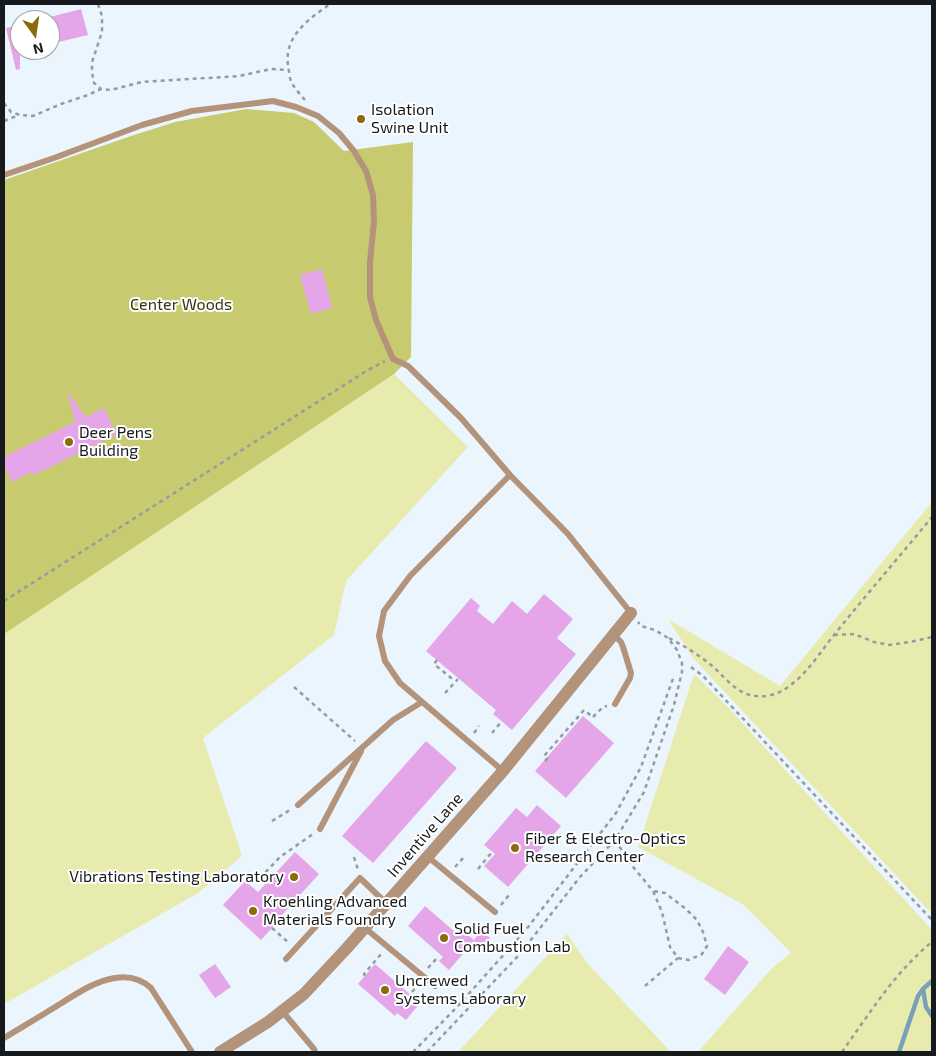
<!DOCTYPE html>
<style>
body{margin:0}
#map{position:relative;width:936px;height:1056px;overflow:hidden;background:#ebf5fe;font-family:"Exo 2",sans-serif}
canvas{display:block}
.frame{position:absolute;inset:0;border:5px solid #161a1d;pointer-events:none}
.north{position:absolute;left:10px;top:10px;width:50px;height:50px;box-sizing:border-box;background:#fff;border:1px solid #a2a3a5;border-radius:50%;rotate:166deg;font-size:14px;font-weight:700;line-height:20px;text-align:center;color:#161a1d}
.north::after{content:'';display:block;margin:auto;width:18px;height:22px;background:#8e680c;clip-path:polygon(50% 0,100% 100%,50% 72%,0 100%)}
</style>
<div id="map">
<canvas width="936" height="1056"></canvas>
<div class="frame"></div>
<div class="north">N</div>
</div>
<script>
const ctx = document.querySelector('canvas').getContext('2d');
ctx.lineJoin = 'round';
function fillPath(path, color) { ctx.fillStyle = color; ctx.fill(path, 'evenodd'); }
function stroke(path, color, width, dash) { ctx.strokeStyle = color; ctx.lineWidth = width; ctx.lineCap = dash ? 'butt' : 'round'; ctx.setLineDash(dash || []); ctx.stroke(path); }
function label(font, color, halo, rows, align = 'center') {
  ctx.font = font + ' "Exo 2",sans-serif'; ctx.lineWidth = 4; ctx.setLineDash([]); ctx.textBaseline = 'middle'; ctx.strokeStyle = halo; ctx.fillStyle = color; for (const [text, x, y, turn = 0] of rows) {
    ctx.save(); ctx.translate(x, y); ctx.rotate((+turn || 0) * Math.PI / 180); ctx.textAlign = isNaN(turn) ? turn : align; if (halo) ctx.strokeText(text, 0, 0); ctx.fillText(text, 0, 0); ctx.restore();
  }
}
const green = new Path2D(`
 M 394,374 L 468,447 L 346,581 L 334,635 L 203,738 L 242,856 L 198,893 L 4,1004 L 4,634 Z
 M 932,502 L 932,914 L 693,658 L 668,619 L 780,686 Z
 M 694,674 L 723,702 L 932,930 L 932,1052 L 698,1052 L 772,968 L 791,953 L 744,905 L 638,847 Z
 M 567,934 L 587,963 L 671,1052 L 458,1052 Z`);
const forest = new Path2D(`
 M 246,109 L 294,113 L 314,122 L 344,151 L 413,142 L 411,357 L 394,374 L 4,634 L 4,180 L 131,136 L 175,122 Z`);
const stream = new Path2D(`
 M 923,989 L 926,1007 L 932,1016
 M 899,1052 L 918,996 L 923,989 L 932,981`);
const building = new Path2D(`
 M 81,9 L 88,35 L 50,44 L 50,17 Z
 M 20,25 L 20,69 L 16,70 L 6,28 Z
 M 322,269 L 332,308 L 311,314 L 300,275 Z
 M 67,391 L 86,417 L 104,408 L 117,434 L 34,475 L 32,472 L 12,482 L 4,465 L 4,457 L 75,422 Z
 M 544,594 L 573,619 L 557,638 L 576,654 L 512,730 L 493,714 L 496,710 L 426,651 L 471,598 L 480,606 L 477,611 L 493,624 L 512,601 L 527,614 Z
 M 583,716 L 614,743 L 566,798 L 535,771 Z
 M 426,741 L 457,768 L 373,863 L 342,836 Z
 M 537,805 L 561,826 L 508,887 L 484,866 L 495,854 L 484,845 L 516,808 L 527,817 Z
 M 295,852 L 319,874 L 282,915 L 283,916 L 261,940 L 223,905 L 245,881 L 258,892 Z
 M 425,906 L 455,932 L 459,927 L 474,940 L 482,930 L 490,938 L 482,948 L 474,941 L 449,970 L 439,961 L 443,957 L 408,926 Z
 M 728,946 L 749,962 L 725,995 L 704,979 Z
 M 215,964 L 231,987 L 215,998 L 199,975 Z
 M 375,964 L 420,1003 L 406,1020 L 397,1013 L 395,1016 L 358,984 Z`);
const path = new Path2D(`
 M 98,4 L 102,16 L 102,32 L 92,62 L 92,72 L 94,83 L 101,89
 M 305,100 C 300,94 294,88 291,81 C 289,76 289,70 288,65 C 284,36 309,19 330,4
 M 4,103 L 11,112 L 20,115 L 33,116 L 61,104 L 88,95 L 101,89 L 111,90 L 142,82 L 239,76 L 271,69 L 289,70
 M 4,121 L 19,115
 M 4,601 L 368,370 L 385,361
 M 834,635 L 854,634 L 874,642 L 889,645 L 910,642 L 932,637
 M 669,638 C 684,646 698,654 711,665 C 723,675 734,691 750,695 C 766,699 780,694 792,684 C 809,671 821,651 834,635 C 866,595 900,556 932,517
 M 437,660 L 434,664 L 455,681
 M 691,667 L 703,676 L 932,920
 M 294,687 L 355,741
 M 445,693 L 458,679
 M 593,717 L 603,707 L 607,706
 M 474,733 L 479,726
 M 492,733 L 502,721
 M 545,761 L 547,759 L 544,756 L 584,710 L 593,717
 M 272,821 L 290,810
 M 615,840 L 634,868 L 653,891 L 662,912 L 670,947 L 678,958 L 689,960 L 702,954 L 707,946 L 703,932 L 697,920 L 686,909 L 665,893 L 653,891
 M 354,857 L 358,870
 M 455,867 L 464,857
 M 478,869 L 492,852
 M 260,878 L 280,857 L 313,834
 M 501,905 L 509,895
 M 272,928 L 289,943
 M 428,968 L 437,958
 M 365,976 L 364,974 L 382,953
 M 645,986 L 678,958
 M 412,992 L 419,984
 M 413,1052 L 456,1008 L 525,931 L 616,813 L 641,767 L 674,676
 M 427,1052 L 519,955 L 580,877 L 615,840 L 644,792 L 674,705 L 682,672 L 682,663 L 677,650 L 668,638 L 655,630 L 641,626 L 638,622
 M 842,1052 C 869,1014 895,972 932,942`);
const lane = new Path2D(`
 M 4,175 L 54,158 L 142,125 L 192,111 L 273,101 L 296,107 L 318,116 L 339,133 L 354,151 L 366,171 L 373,195 L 374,221 L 370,262 L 370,297 L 376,320 L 393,359 L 408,366 L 461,418 L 510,475 L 568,534 L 631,613
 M 613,634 L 621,642 L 623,647 L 631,673 L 630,678 L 615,704
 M 503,771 L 400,683 L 385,661 L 379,636 L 384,611 L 410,576 L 510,475
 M 298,805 L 393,720 L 422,702
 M 320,829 L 361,751
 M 428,857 L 495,912
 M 365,928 L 435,986
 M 286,959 L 360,878 L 387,904
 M 282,1011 L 314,1049 L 315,1052
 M 4,1038 C 22,1027 41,1016 60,1004 C 76,994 95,981 115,978 C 128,976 141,979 151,988 L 192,1052`);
const street = new Path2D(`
 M 220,1052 L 268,1022 L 304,994 L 347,948 L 503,771 L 631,613`);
const markers = [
 [361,119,5,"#8e680c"],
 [69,442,5,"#8e680c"],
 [515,848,5,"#8e680c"],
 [294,877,5,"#8e680c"],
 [253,911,5,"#8e680c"],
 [444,938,5,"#8e680c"],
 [385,990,5,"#8e680c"]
];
const poiNames = [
 ["Isolation",371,110],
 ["Swine Unit",371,128],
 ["Deer Pens",79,433],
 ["Building",79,451],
 ["Fiber & Electro-Optics",525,839],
 ["Research Center",525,857],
 ["Vibrations Testing Laboratory",284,877,"right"],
 ["Kroehling Advanced",263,902],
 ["Materials Foundry",263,920],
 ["Solid Fuel",454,929],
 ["Combustion Lab",454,947],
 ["Uncrewed",395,981],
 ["Systems Laborary",395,999]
];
const parkNames = [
 ["Center Woods",181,305]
];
const streetNames = [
 ["Inventive Lane",425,835,-49]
];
fillPath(green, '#e8ebae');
fillPath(forest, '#c7ca6e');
stroke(stream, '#79a0b6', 4.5);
fillPath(building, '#e5a6e9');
stroke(path, '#949ca2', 2.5, [4, 4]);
stroke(lane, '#b4937b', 6);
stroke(street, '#b4937b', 12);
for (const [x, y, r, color] of markers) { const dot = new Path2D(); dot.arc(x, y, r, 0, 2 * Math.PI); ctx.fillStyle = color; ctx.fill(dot); stroke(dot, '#fff', 2); }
label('16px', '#161a1d', '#fff', poiNames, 'left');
label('16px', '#35360e', '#fff', parkNames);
label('16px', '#161a1d', '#fff', streetNames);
</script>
